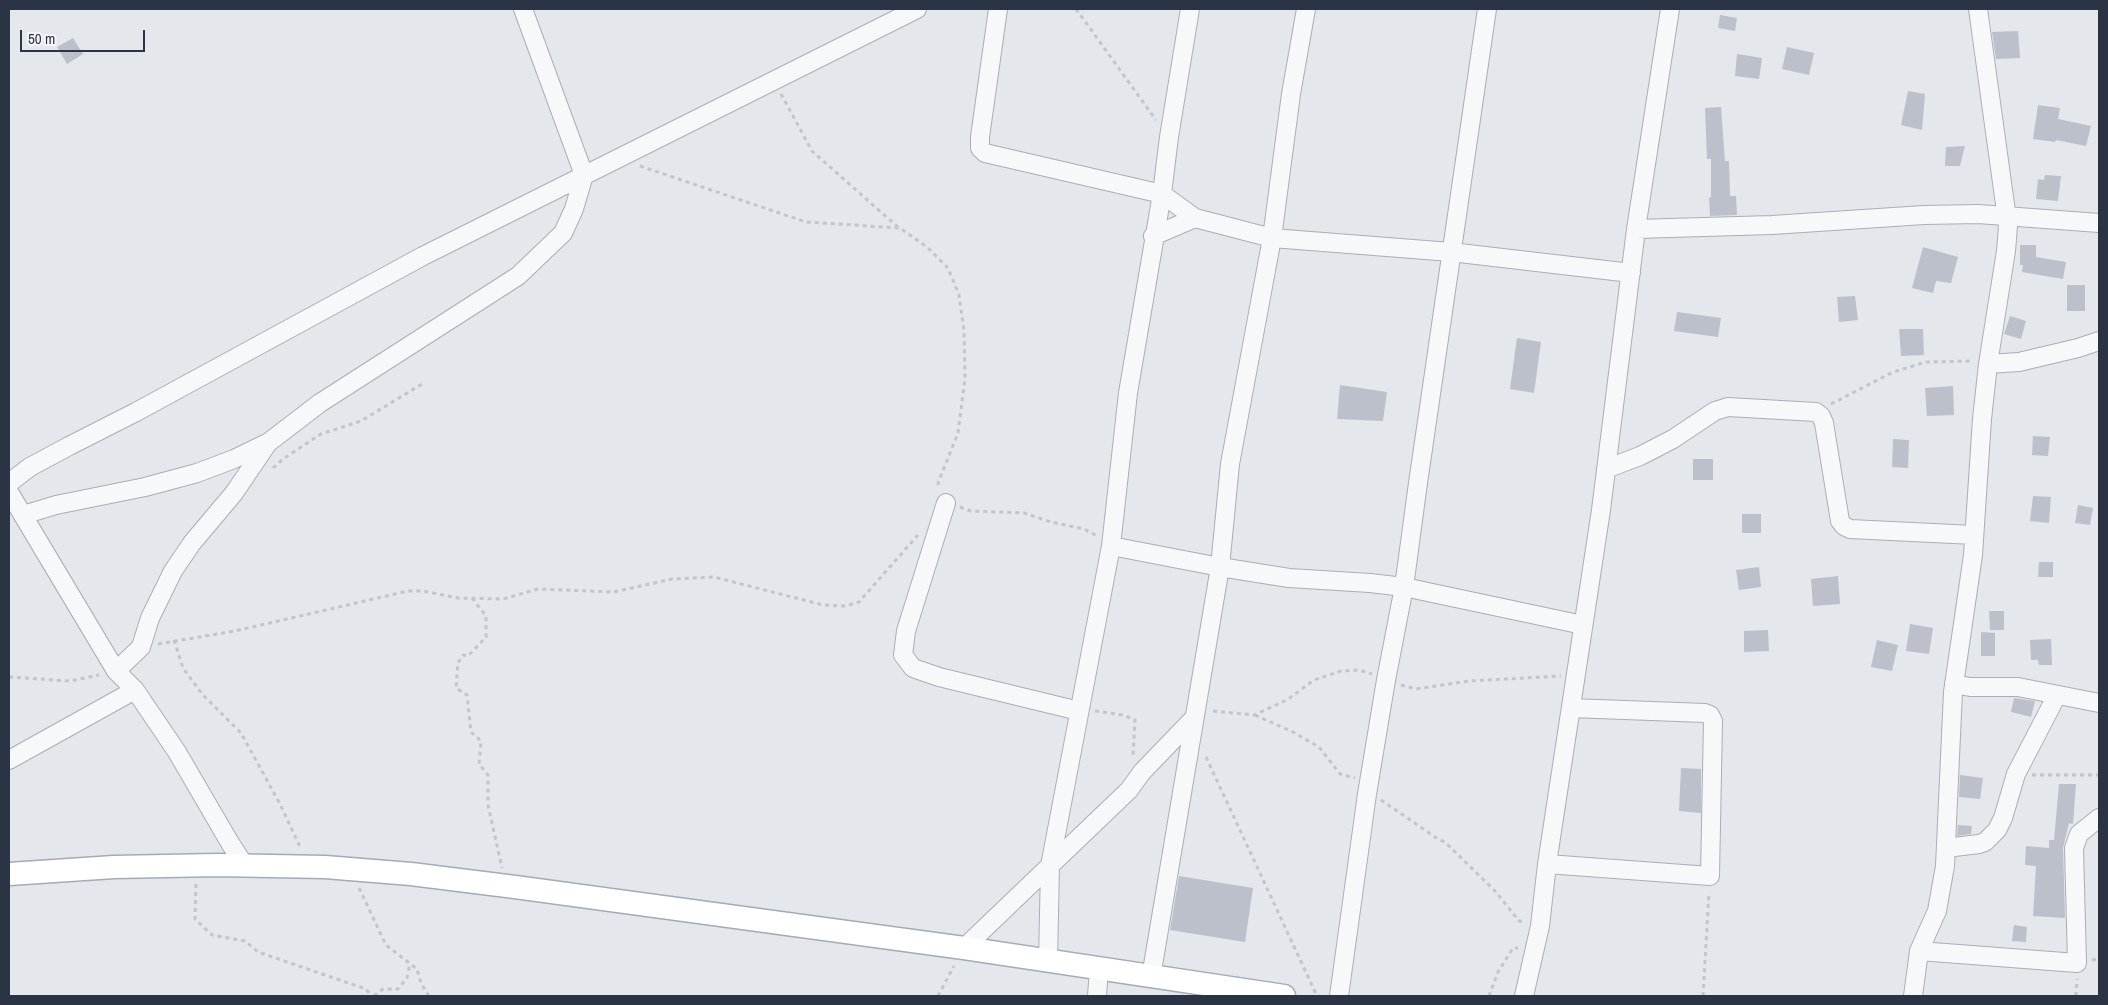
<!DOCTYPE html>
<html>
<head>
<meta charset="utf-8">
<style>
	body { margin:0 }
	#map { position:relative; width:2108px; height:1005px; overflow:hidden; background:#e4e7ec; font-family:"Archivo Narrow",sans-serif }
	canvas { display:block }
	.frame { position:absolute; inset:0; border:10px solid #2b3445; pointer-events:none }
	.scale { position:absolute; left:20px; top:30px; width:125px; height:22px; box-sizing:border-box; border:2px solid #2b3445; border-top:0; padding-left:6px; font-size:15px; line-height:18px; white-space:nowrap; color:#2b3445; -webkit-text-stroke:4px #f4f6f9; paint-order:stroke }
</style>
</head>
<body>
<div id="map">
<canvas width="2108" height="1005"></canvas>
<div class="frame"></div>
<div class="scale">50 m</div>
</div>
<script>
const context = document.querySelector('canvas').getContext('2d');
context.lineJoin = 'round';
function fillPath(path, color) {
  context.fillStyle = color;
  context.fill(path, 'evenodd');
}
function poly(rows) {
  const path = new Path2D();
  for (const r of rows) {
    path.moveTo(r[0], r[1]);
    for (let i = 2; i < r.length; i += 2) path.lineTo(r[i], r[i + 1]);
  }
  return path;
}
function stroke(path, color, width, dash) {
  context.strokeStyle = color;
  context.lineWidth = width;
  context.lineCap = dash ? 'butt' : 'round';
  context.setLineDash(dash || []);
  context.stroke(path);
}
const building = poly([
	[1720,15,1737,18,1735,31,1718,28],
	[2018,31,2020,58,1996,59,1992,32],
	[73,38,83,54,67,64,57,47],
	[1787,47,1814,53,1809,75,1782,69],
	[1737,54,1762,58,1759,79,1735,76],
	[1908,91,1925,94,1922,130,1901,125],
	[2038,105,2060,108,2058,119,2091,126,2086,146,2056,140,2055,142,2033,139],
	[1721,107,1725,161,1729,161,1730,196,1736,196,1737,215,1710,216,1709,198,1711,197,1711,159,1707,159,1705,108],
	[1965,146,1960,166,1945,166,1946,147],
	[2045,175,2061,176,2058,201,2036,199,2038,179,2044,180],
	[2020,245,2036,245,2036,257,2066,262,2063,279,2022,272,2023,265,2020,265],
	[1923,247,1958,257,1951,283,1936,281,1933,293,1912,288],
	[2067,285,2085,285,2085,311,2067,311],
	[1855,296,1858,320,1839,322,1837,297],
	[1677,312,1721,318,1718,337,1674,331],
	[2010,316,2026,321,2021,339,2004,334],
	[1899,329,1923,329,1924,355,1901,356],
	[1517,338,1541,342,1534,393,1510,389],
	[1340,385,1387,392,1383,421,1337,419],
	[1953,386,1954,415,1927,416,1925,388],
	[2033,436,2050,437,2048,456,2032,455],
	[1893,439,1909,440,1908,468,1892,467],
	[1693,459,1713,459,1713,480,1693,480],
	[2033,496,2051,497,2049,523,2030,521],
	[2078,505,2093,508,2090,525,2075,523],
	[1742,514,1761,514,1761,533,1742,533],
	[2039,562,2053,562,2053,577,2038,577],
	[1759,567,1761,587,1739,590,1736,570],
	[1838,576,1840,604,1813,606,1811,579],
	[1989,611,2004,611,2004,630,1990,630],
	[1910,624,1933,628,1929,654,1906,651],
	[1768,630,1769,651,1744,652,1744,631],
	[1981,632,1995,633,1995,656,1981,656],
	[2051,639,2052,665,2039,665,2038,660,2031,660,2030,640],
	[1877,640,1898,645,1892,671,1871,667],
	[2014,698,2035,701,2031,717,2011,712],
	[1681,768,1701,769,1701,813,1679,811],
	[1960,775,1983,778,1980,799,1959,797],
	[2059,784,2076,784,2073,824,2069,823,2063,848,2065,918,2033,916,2036,866,2025,865,2026,846,2049,848,2049,840,2054,840],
	[1958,825,1972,826,1971,834,1957,836],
	[1179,876,1253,888,1245,942,1170,930],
	[2014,925,2027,927,2026,942,2012,941]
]);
const path = poly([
	[1076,9,1156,120],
	[781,94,812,151,899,228],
	[640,166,806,222,900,228,927,247,948,268,959,295,964,331,965,378,958,433,938,483,940,487],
	[1831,404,1893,372,1926,362,1973,361],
	[273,468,283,459,321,434,361,421,422,384],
	[960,507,971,511,1024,513,1051,522,1084,529,1097,536],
	[472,598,486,616,486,637,468,656,463,655,458,663,456,688,467,695,471,732,481,741,479,764,488,775,488,805,502,868],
	[174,640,183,668,202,694,241,733,280,804,301,849],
	[158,644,235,631,408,591,423,591,458,598,503,599,538,589,614,592,672,579,714,577,823,605,845,606,859,602,918,535],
	[9,677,70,681,99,675],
	[1401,685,1416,689,1469,681,1561,676],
	[1095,711,1123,715,1135,720,1133,757],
	[1213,711,1254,715,1287,700,1314,680,1341,671,1359,670,1372,674],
	[1255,715,1293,732,1319,747,1340,774,1355,778],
	[1206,757,1317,996],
	[2032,775,2099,775],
	[1381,800,1435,837,1446,843,1496,892,1519,921,1525,922],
	[196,884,195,919,212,935,245,941,258,952,366,989,371,996],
	[359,888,386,945,417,969,421,983,429,996],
	[2092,960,2099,959],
	[374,996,383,989,398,989,407,978,410,963],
	[938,996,954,966],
	[1489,996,1498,972,1513,948,1518,948],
	[1703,996,1709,892],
	[2076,996,2077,979]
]);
const minor = poly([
	[998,9,980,137,980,148,985,153,1162,194,1195,218,1272,238,1451,252,1631,273],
	[1487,9,1418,483,1404,587,1583,625],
	[1636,229,1772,225,1924,215,1978,214,2099,223],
	[1153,236,1195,218],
	[1988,364,2019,362,2078,348,2099,341],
	[1606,469,1640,456,1673,439,1715,411,1728,407,1816,412,1821,416,1824,423,1840,521,1844,526,1850,529,1974,535],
	[9,483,30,467,69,446,136,412,423,256,917,9],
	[9,492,116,671,135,690,177,752,230,843,245,866],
	[946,503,906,631,903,655,913,668,939,677,1079,711],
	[23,515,56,505,145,487,197,473,234,459,269,442,320,403,518,276,563,233,574,209,584,175,523,9],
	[1111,546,1220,567,1289,578,1370,583,1404,587,1386,680,1367,794,1339,996],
	[116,671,141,647,150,618,173,571,192,543,234,493,268,443],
	[1954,684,1970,687,2018,687,2099,703],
	[9,760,135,690],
	[1946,848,1979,844,1985,842,1997,830,2003,818,2016,774,2057,695],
	[1547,864,1710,876,1713,721,1710,715,1705,713,1571,708],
	[964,948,1129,790,1142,772,1194,718],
	[1919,951,2077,963,2074,848,2079,834,2099,818],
	[1048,962,1050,866,1111,546,1128,393,1162,194,1169,137,1190,9],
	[1151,977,1220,567,1230,464,1272,238,1291,94,1306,9],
	[1097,996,1099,969],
	[1524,996,1540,926,1547,864,1601,510,1636,229,1670,9],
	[1913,996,1919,951,1937,911,1945,866,1953,692,1973,555,1982,419,1988,364,2006,251,2008,226,1978,9]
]);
const major = poly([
	[9,874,114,867,217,865,325,867,411,874,515,887,964,948,1284,996]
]);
fillPath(building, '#bbc0ca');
stroke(minor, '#a9aeb7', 20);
stroke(major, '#a3abb8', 25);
stroke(path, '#c2c5cb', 3, [4, 4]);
stroke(minor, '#f7f8fa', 18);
stroke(major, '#fff', 22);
</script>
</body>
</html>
